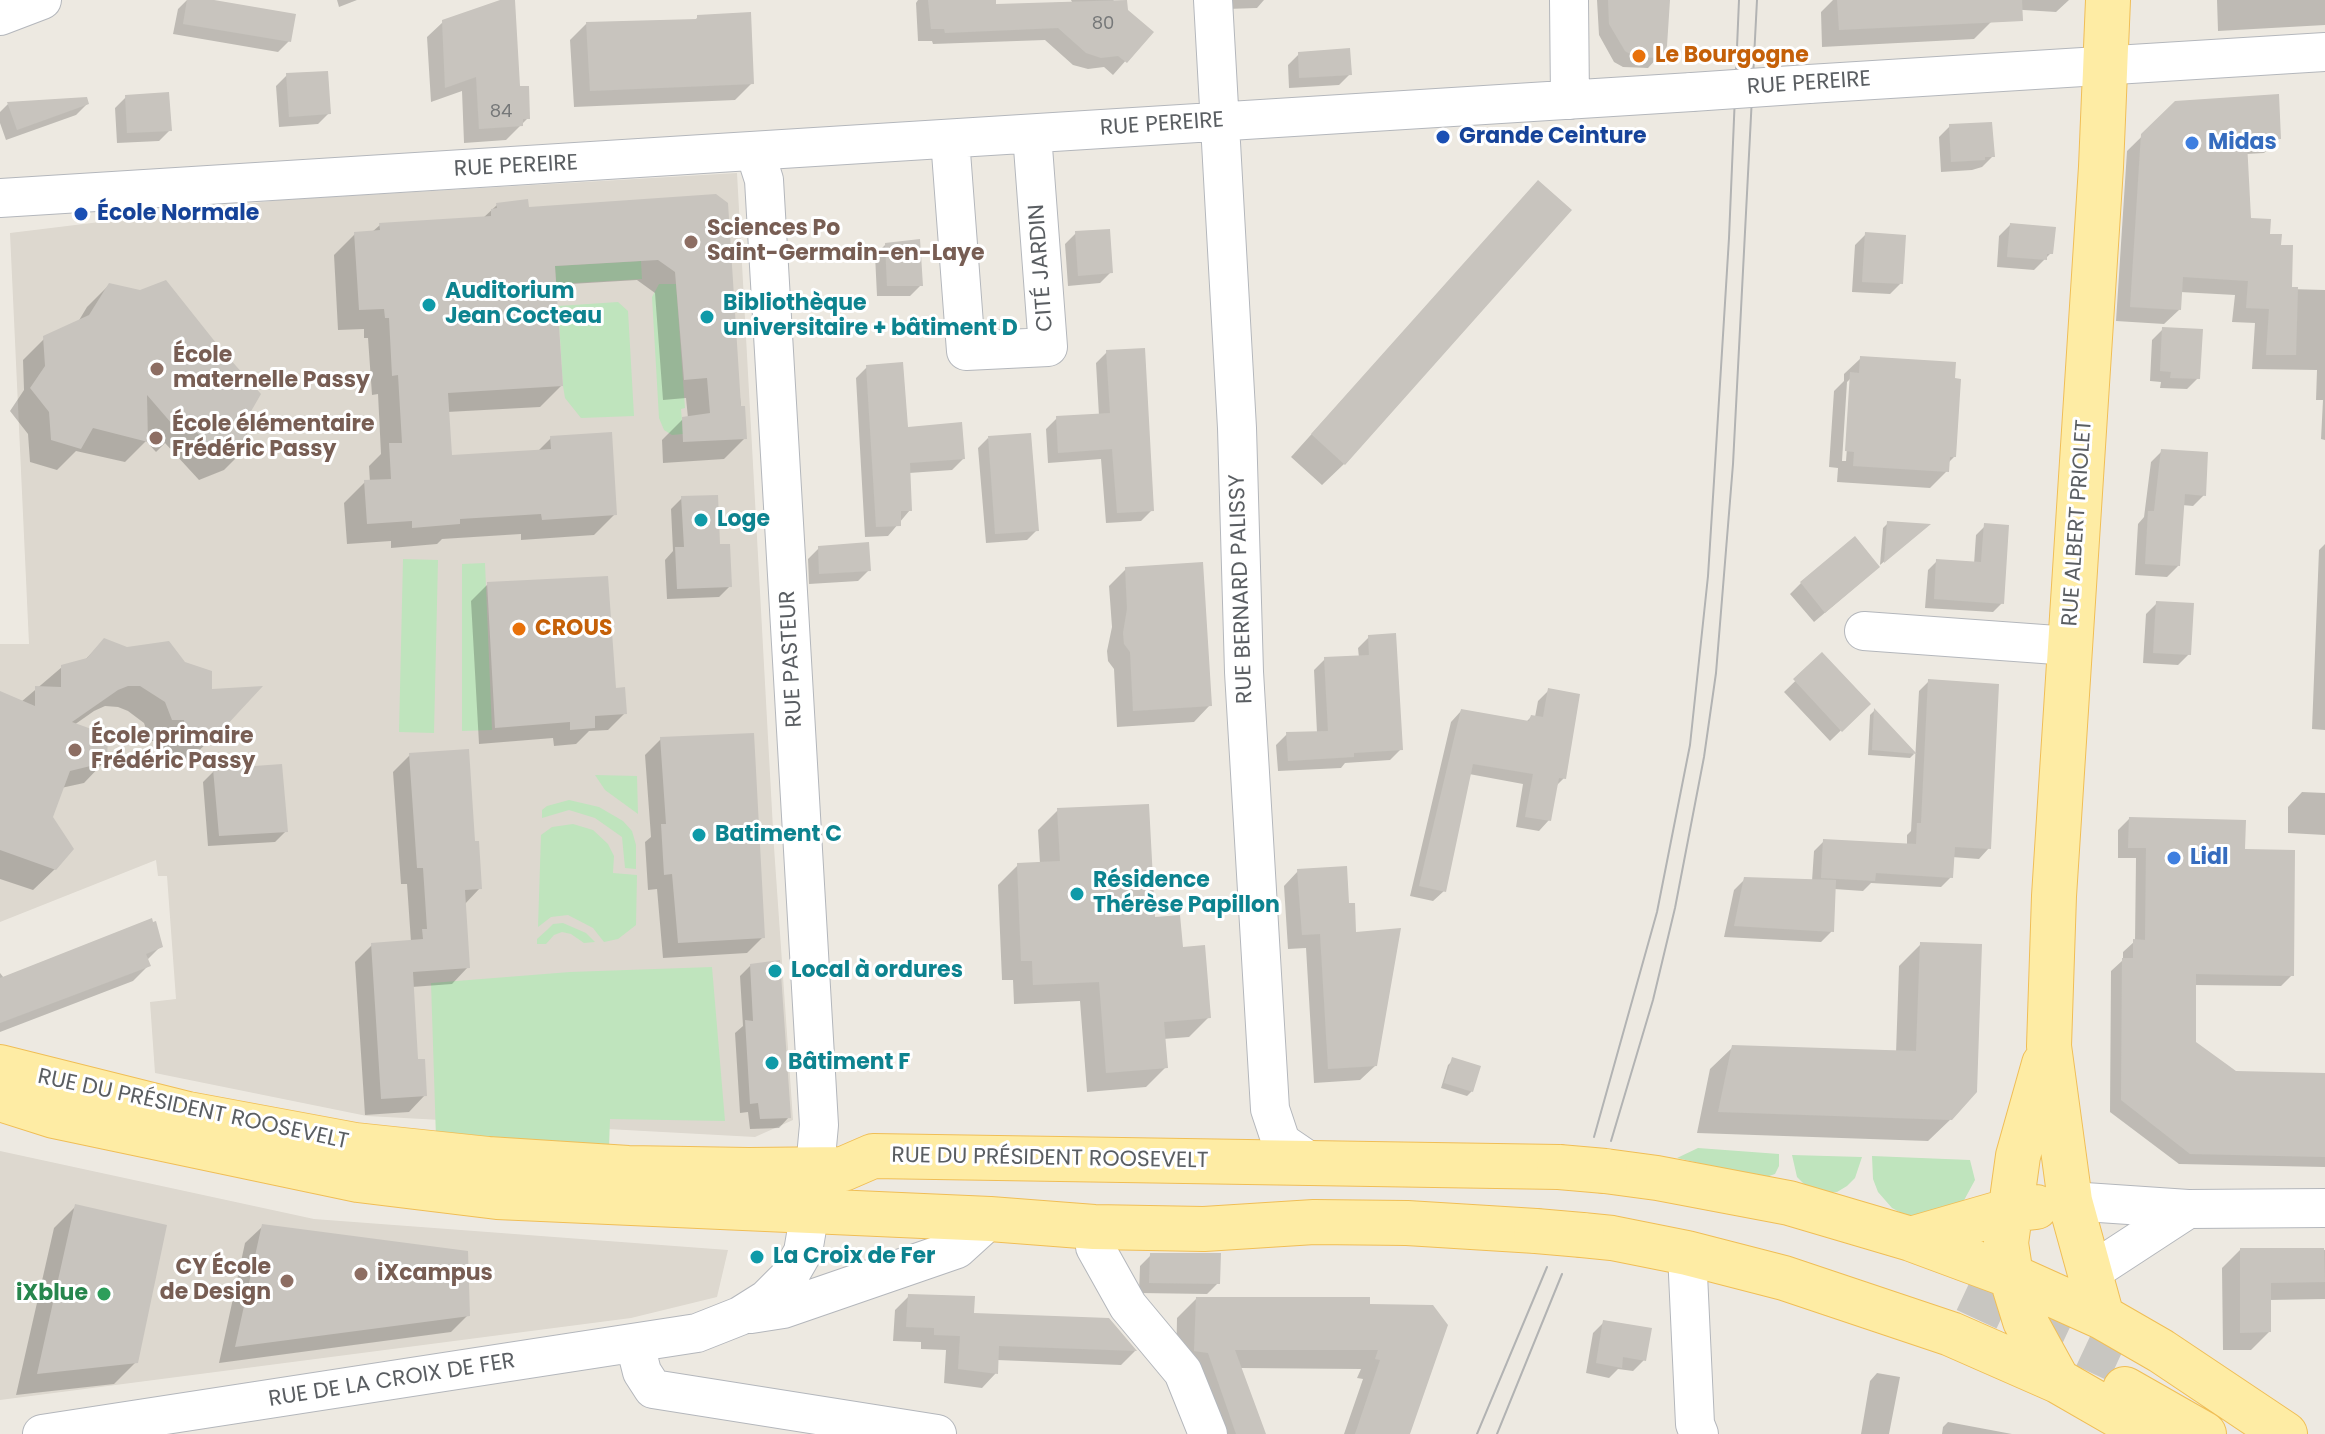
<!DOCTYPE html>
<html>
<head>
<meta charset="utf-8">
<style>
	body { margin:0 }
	canvas { display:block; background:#ede9e1 }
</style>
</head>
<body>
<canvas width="2325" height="1434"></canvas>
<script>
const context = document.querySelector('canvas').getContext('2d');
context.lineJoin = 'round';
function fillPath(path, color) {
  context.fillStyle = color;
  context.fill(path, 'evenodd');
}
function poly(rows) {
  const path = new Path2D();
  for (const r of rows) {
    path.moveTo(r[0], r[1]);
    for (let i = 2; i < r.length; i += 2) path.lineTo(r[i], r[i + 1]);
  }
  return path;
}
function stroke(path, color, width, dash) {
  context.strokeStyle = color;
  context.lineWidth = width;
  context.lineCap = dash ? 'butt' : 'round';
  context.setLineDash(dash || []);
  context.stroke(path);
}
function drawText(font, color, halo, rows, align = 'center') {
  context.font = font + ' Poppins,sans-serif';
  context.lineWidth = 6;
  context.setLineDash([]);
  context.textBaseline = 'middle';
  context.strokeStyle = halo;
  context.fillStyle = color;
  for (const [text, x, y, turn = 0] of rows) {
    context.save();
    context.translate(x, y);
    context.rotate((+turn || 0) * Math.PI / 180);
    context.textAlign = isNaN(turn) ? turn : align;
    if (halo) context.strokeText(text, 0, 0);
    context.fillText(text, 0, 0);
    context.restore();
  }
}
const education = poly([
	[737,173,774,847,793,1120,755,1137,367,1116,155,1073,150,1002,176,999,167,876,158,876,156,860,0,922,0,644,29,644,10,233,279,200],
	[0,1151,314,1219,728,1250,717,1297,631,1318,0,1400]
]);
const green = poly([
	[641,261,642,279,556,284,555,266],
	[659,284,676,284,685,408,681,409,683,434,672,435,664,430,659,418,652,297],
	[618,302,628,311,634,416,581,418,565,398,563,386,558,306],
	[403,559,438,560,434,733,399,732],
	[485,563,492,730,462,731,462,564],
	[595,775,637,776,638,814,605,790],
	[569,800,599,807,623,821,632,831,636,845,636,869,625,868,622,837,595,818,569,810,542,818,542,810,547,806],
	[573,824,593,830,608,844,614,856,613,873,637,875,636,925,618,939,604,942,593,928,568,915,551,917,538,927,541,835,552,827],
	[563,923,586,933,595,942,584,943,571,934,562,932,554,935,546,944,537,944,537,939,547,930,553,924],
	[712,967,725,1121,610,1119,609,1148,436,1138,431,983,570,972],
	[1698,1148,1779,1154,1779,1166,1775,1174,1763,1178,1677,1158],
	[1792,1155,1862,1157,1855,1178,1847,1186,1837,1192,1826,1193,1805,1185,1797,1177],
	[1872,1156,1970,1160,1975,1180,1962,1204,1946,1215,1907,1216,1892,1208,1878,1192,1873,1179]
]);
const shadow = poly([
	[187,0,202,0,289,41,278,52,173,34,178,9],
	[337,0,357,0,339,7],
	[506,0,513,0,518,88,528,118,506,140,464,143,462,91,431,102,427,37,443,22],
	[918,0,994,0,994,6,1072,2,1071,0,1113,0,1151,32,1113,75,1104,67,1088,69,1073,65,1045,40,933,44,932,41,918,41,916,3],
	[1227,0,1264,0,1257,8,1227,9],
	[1597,0,1668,0,1659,56,1648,68,1623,67,1614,62,1599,35],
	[1833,0,2069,0,2056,12,1991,8,1991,22,1974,39,1822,47,1821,12],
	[2217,0,2325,0,2325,25,2218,31],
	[698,17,752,83,735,100,574,107,570,40,586,24,694,21],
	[1299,54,1350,74,1339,85,1289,88,1288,65],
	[287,75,329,113,318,124,279,127,276,86],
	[126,97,170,130,159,141,117,143,115,108],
	[86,99,87,104,76,115,6,140,0,123,0,112,8,104],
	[2176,103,2279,139,2264,153,2246,154,2249,220,2279,247,2290,289,2325,290,2325,440,2321,439,2323,400,2316,400,2317,370,2252,369,2255,323,2232,322,2235,295,2180,292,2179,310,2164,324,2116,321,2127,151],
	[1950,126,1993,156,1982,167,1972,170,1941,172,1939,137],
	[1538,182,1344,464,1322,485,1291,457],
	[715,196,745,438,724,459,663,463,662,440,683,419,688,418,686,398,663,400,655,293,637,280,554,285,561,386,540,407,447,412,450,457,537,452,551,438,615,514,594,535,521,540,521,534,442,539,437,544,391,548,391,541,347,544,344,503,365,482,370,482,369,466,381,454,378,394,372,395,368,338,364,338,364,329,338,330,334,255,355,234,372,232,380,225,482,219,497,205,528,209],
	[2010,225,2051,253,2034,270,1997,267,1999,236],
	[1076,233,1111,272,1100,283,1068,286,1065,244],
	[1866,234,1901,283,1890,294,1852,292,1855,245],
	[886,244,921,285,910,296,877,296,875,255],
	[109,285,244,419,246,448,224,470,199,480,165,443,156,452,146,441,125,462,76,451,57,470,30,462,28,434,10,411,24,390,23,360,45,338,78,322,87,307],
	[2163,329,2198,378,2187,389,2160,388,2161,382,2150,381,2152,340],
	[1107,352,1152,510,1141,521,1106,523,1101,459,1048,463,1046,429,1057,418,1099,416,1096,363],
	[1861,358,1953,380,1954,457,1948,463,1947,471,1930,488,1837,482,1838,468,1829,467,1834,391,1844,381,1844,374],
	[1852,377,1846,461,1842,461,1847,382],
	[867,367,906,429,963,459,952,470,909,473,910,510,888,536,865,537,856,378],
	[988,438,1037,530,1027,540,986,543,978,448],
	[2162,451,2204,495,2193,506,2182,505,2178,566,2167,577,2135,575,2138,524,2144,517,2151,462],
	[682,498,730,586,719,597,667,599,665,560,673,551,671,509],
	[1888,523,1927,526,1880,565,1883,528],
	[1985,526,2002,603,1993,612,1925,608,1928,570,1937,561,1974,564,1976,535],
	[2325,544,2325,730,2312,729,2319,550],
	[819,548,869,570,858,581,809,584,808,559],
	[1126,569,1210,705,1194,722,1117,727,1114,669,1108,661,1107,651,1112,627,1109,586],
	[1867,577,1814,622,1790,594,1801,583],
	[488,584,614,690,625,713,608,730,589,731,576,744,554,746,553,738,479,744,471,601],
	[2157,603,2189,654,2178,665,2143,663,2146,614],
	[1369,637,1401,749,1390,760,1345,763,1341,768,1278,771,1276,745,1287,734,1317,733,1314,670,1325,659,1359,658,1358,648],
	[104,640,210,740,188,761,163,752,164,741,150,741,144,723,128,711,118,707,105,706,94,711,74,725,105,761,84,783,61,788,51,817,55,869,33,890,0,879,0,701,21,702,62,667,84,661],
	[1822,655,1868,704,1830,741,1784,692],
	[1929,681,1989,848,1979,859,1952,857,1951,877,1941,887,1871,883,1863,891,1834,889,1832,931,1821,942,1724,937,1734,890,1745,879,1812,881,1814,851,1824,841,1907,846,1907,835,1911,831,1919,691],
	[1548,691,1564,778,1555,787,1549,820,1539,831,1516,827,1523,784,1469,774,1444,891,1433,901,1410,896,1451,722,1461,711,1526,722,1531,717,1535,717,1538,701],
	[1874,711,1914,754,1910,758,1868,755,1870,715],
	[661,739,763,937,747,953,663,958,657,889,648,890,645,842,651,837,645,755],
	[410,755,480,888,464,905,468,967,452,984,412,987,416,1061,425,1095,409,1112,365,1115,355,962,372,945,411,942,407,884,401,884,393,772],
	[214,771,286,831,275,842,208,846,203,782],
	[2302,792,2325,793,2325,835,2288,833,2288,807],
	[1058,810,1181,949,1209,1017,1189,1037,1163,1039,1166,1067,1146,1087,1087,1092,1080,1001,1014,1004,1013,980,1002,980,998,885,1018,865,1040,864,1038,830],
	[2129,819,2243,851,2292,975,2281,986,2194,985,2194,1043,2235,1073,2325,1075,2325,1167,2179,1164,2110,1112,2111,971,2123,960,2123,952,2135,941,2136,858,2118,858,2118,830],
	[1298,871,1347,905,1355,934,1375,1066,1360,1080,1314,1083,1306,948,1288,949,1284,886],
	[1921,944,1951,1119,1928,1141,1697,1133,1710,1069,1733,1047,1896,1053,1899,966],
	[160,947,147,960,149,965,133,981,0,1032,0,973,4,978],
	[751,965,789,1117,779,1128,750,1129,748,1112,740,1113,735,1033,743,1026,740,976],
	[1453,1060,1472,1091,1467,1096,1441,1088,1448,1065],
	[76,1206,136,1362,114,1384,16,1395,54,1228],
	[262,1227,468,1315,451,1332,219,1363,245,1243],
	[2240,1250,2325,1250,2325,1299,2269,1300,2269,1332,2251,1350,2223,1350,2222,1268],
	[1151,1255,1218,1283,1207,1294,1139,1293,1140,1266],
	[909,1296,972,1315,1108,1320,1135,1351,1121,1365,997,1360,996,1373,982,1388,944,1383,946,1350,921,1349,921,1342,893,1341,895,1310],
	[1196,1299,1368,1299,1407,1434,1344,1434,1363,1379,1357,1378,1361,1369,1240,1368,1264,1434,1211,1434,1176,1370,1177,1318],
	[1604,1322,1644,1360,1633,1371,1618,1369,1609,1378,1586,1373,1593,1333],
	[1877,1373,1900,1377,1889,1434,1861,1434,1870,1381],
	[1948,1422,2012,1434,1942,1434,1943,1427]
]);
const building = poly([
	[187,0,214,0,296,14,291,42,183,24],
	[500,0,515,0,520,86,529,86,530,119,523,119,523,126,479,129,476,77,445,88,442,20],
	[928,0,996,0,996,4,1127,0,1128,10,1154,32,1127,63,1118,56,1101,58,1086,53,1058,28,945,33,944,29,931,29],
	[1608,0,1670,0,1667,46,1661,58,1635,57,1625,51,1609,24],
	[1837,0,2022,0,2023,21,1839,30],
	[751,12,754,84,590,91,586,22,697,19,697,15],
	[1350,48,1352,75,1299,78,1298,52],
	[328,71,331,114,289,117,286,73],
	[169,92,172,131,127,133,125,95],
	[2279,94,2281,139,2247,142,2251,218,2271,219,2270,234,2282,234,2281,245,2293,245,2292,287,2298,287,2296,355,2266,355,2269,309,2246,308,2248,281,2183,277,2181,310,2130,307,2141,134,2175,101],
	[87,97,89,104,17,130,7,102],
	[1992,122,1995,157,1985,157,1985,160,1951,162,1949,124],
	[1538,180,1572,210,1345,465,1311,434],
	[716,194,728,203,741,406,745,406,747,439,683,442,682,417,710,413,707,378,684,380,675,272,658,260,555,266,563,386,448,393,452,455,551,449,550,436,612,432,617,515,542,520,541,514,460,519,460,524,412,528,412,521,367,524,364,480,391,479,389,443,402,443,398,375,392,376,389,318,385,318,384,309,359,310,354,232,380,230,379,223,491,216,491,209,497,208,496,203,528,199,529,207],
	[2010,223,2056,227,2053,254,2047,254,2047,260,2007,257],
	[1110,229,1113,273,1078,276,1075,231],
	[1865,232,1906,235,1903,284,1862,282],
	[920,239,923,286,887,286,885,243],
	[166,280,220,348,261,394,246,420,248,449,222,459,186,421,179,432,147,395,148,442,93,428,81,449,51,440,49,412,30,388,45,366,43,336,89,315,109,283,140,290],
	[2162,327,2203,329,2200,379,2170,378,2171,372,2160,371],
	[1145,348,1154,511,1117,513,1112,449,1058,453,1056,416,1110,413,1106,350],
	[1860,356,1956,362,1955,378,1961,379,1956,457,1950,457,1949,472,1853,466,1854,452,1845,451,1850,372,1859,373],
	[903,362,908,427,962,422,965,459,910,463,912,511,901,511,901,526,876,527,866,365],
	[1031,433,1039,531,995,534,988,436],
	[2161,449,2208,452,2206,496,2185,494,2180,566,2145,564,2148,511,2154,511],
	[718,495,720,544,730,544,732,587,677,589,675,547,684,547,681,496],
	[1887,521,1931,524,1884,563],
	[1984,523,2009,525,2004,604,1934,599,1936,559,1981,562],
	[1855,536,1880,567,1825,613,1800,582],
	[869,542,871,571,819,574,818,546],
	[1203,562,1212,706,1133,711,1130,652,1124,644,1123,633,1127,609,1125,567],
	[608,576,616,688,625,687,627,714,595,716,595,728,570,730,570,722,495,728,487,582],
	[2156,601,2194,603,2191,655,2153,653],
	[1396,633,1403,750,1354,753,1354,757,1288,761,1286,732,1328,731,1324,657,1369,655,1368,635],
	[104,638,127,647,169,641,185,662,212,671,212,689,263,686,212,741,184,731,184,720,172,720,165,702,140,686,128,686,118,690,72,722,108,735,107,762,70,771,53,817,74,849,56,870,0,850,0,691,35,706,35,686,61,687,61,665,87,658],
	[1822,652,1871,704,1842,732,1793,679],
	[1928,679,1999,684,1991,849,1955,847,1953,878,1876,873,1875,881,1821,878,1823,839,1916,844,1917,823,1921,823],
	[1548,688,1580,694,1566,779,1559,778,1551,821,1525,817,1533,774,1473,764,1446,892,1419,886,1461,709,1529,721,1531,715,1543,717],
	[1874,708,1917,754,1872,750],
	[754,733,765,938,678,943,672,874,664,875,661,824,666,824,660,737],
	[469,749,475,841,479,841,482,889,465,890,470,968,413,972,418,1059,425,1059,427,1096,381,1099,371,943,423,939,422,929,427,929,423,868,417,868,409,753],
	[282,764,288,832,219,836,213,769],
	[1149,804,1155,917,1180,915,1183,947,1205,945,1211,1018,1164,1022,1168,1068,1106,1073,1099,982,1033,985,1032,961,1021,961,1017,863,1060,861,1057,808],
	[2129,817,2246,820,2245,849,2295,850,2294,976,2196,974,2196,1042,2236,1071,2325,1073,2325,1157,2190,1154,2121,1100,2122,958,2133,958,2133,939,2145,940,2146,848,2128,848],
	[1347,866,1349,903,1355,903,1356,932,1401,928,1377,1066,1328,1069,1320,934,1302,935,1297,869],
	[1744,877,1836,880,1834,932,1734,926],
	[152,918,153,922,156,921,163,947,146,954,151,966,0,1023,0,978],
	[1920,942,1982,944,1977,1092,1952,1120,1718,1112,1732,1045,1916,1051],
	[780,960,791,1118,760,1119,758,1103,750,1104,745,1020,753,1021,750,964],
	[1452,1057,1481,1066,1473,1092,1444,1083],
	[75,1204,167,1225,138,1363,37,1374],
	[262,1224,468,1251,470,1316,235,1347],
	[2240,1248,2324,1248,2325,1282,2271,1283,2271,1332,2240,1333],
	[1150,1253,1221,1253,1220,1284,1149,1283],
	[908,1294,975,1296,974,1313,1109,1318,1137,1351,999,1346,998,1374,958,1369,960,1336,934,1335,934,1328,906,1327],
	[1196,1297,1370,1297,1370,1304,1433,1305,1448,1325,1410,1434,1355,1434,1380,1360,1375,1359,1378,1350,1235,1350,1266,1434,1236,1434,1208,1353,1194,1351],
	[1603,1320,1652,1328,1646,1361,1623,1357,1622,1368,1596,1363]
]);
const majorTunnel = poly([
	[1966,1290,2118,1361]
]);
const minor = poly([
	[1213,0,1237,428,1244,672,1270,1109,1281,1142,1309,1161],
	[1569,0,1570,100],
	[0,16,42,0],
	[1809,84,2325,52],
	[950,139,966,351,1048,347,1032,134],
	[755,152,764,180,782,489,819,1125,815,1168],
	[0,198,1692,92],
	[1864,631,2070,646],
	[2070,1201,2188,1209,2325,1208],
	[1094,1227,1095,1247,1128,1306,1183,1372,1208,1434],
	[1687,1253,1695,1424,1699,1434],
	[2090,1273,2188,1209],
	[751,1314,783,1309,957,1249,990,1219],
	[635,1344,642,1372,653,1389,937,1434],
	[42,1434,697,1333,740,1316,767,1299,788,1278,803,1252,810,1211]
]);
const major = poly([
	[2044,1064,2018,1156,2006,1243,2011,1276,2025,1321,2058,1381],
	[0,1067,188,1114,355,1145,488,1159,628,1168,749,1170,843,1169,873,1156,1559,1167],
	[0,1099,54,1116,358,1180,497,1197,990,1219,1094,1227,1204,1229,1314,1222,1407,1223,1536,1231],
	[1605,1171,1657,1178,1789,1203,1911,1239,2011,1276,2102,1317,2161,1351,2285,1434],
	[1582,1235,1612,1238,1687,1253,1784,1278,1951,1334,2058,1381,2150,1434],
	[1911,1239,2011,1210,2036,1207],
	[2102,1317,2070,1201,2049,1046,2054,896,2101,167,2108,0],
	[2125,1389,2204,1434]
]);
const tram = poly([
	[1594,1137,1657,912,1690,745,1708,576,1714,481,1729,238,1739,0],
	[1611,1141,1653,1000,1675,908,1704,757,1716,673,1733,464,1757,0],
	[1477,1434,1547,1267],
	[1497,1434,1562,1274]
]);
const minorBridge = poly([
	[1692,92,1809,84]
]);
const majorBridge = poly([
	[1559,1167,1605,1171],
	[1536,1231,1582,1235]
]);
const markers = [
	[1639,56,8,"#e8710a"],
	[1443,137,8,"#1a4fb4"],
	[2192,143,8,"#3f7fe0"],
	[81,214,8,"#1a4fb4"],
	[691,242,8,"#8d6e63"],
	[429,305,8,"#0f9aa8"],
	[707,317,8,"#0f9aa8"],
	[157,369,8,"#8d6e63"],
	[156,438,8,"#8d6e63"],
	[701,520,8,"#0f9aa8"],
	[519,629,8,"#e8710a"],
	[75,750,8,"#8d6e63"],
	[699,835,8,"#0f9aa8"],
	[2174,858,8,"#3f7fe0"],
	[1077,894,8,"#0f9aa8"],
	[775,971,8,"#0f9aa8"],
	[772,1063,8,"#0f9aa8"],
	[757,1257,8,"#0f9aa8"],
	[361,1274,8,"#8d6e63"],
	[287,1281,8,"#8d6e63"],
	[104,1294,8,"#2e9e5b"]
];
const numberNames = [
	["80",1103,24],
	["84",501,112]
];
const foodNames = [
	["Le Bourgogne",1655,56],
	["CROUS",535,629]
];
const streetNames = [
	["RUE PEREIRE",1809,84,-4],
	["RUE PEREIRE",1162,125,-4],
	["RUE PEREIRE",516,167,-3],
	["CITÉ JARDIN",1042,268,-94],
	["RUE ALBERT PRIOLET",2078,523,-86],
	["RUE BERNARD PALISSY",1242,589,-92],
	["RUE PASTEUR",792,659,-93],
	["RUE DU PRÉSIDENT ROOSEVELT",193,1110,12],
	["RUE DU PRÉSIDENT ROOSEVELT",1050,1159,1],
	["RUE DE LA CROIX DE FER",392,1381,-9]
];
const transitNames = [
	["Grande Ceinture",1459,137],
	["École Normale",97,214]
];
const shopNames = [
	["Midas",2208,143],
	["Lidl",2190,858]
];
const educationNames = [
	["Sciences Po",707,229],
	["Saint-Germain-en-Laye",707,254],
	["École",173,356],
	["maternelle Passy",173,381],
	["École élémentaire",172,425],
	["Frédéric Passy",172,450],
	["École primaire",91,737],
	["Frédéric Passy",91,762],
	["CY École",271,1268,"right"],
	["de Design",271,1293,"right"],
	["iXcampus",377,1274]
];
const cultureNames = [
	["Auditorium",445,292],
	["Jean Cocteau",445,317],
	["Bibliothèque",723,304],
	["universitaire + bâtiment D",723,329],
	["Loge",717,520],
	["Batiment C",715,835],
	["Résidence",1093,881],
	["Thérèse Papillon",1093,906],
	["Local à ordures",791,971],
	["Bâtiment F",788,1063],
	["La Croix de Fer",773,1257]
];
const leisureNames = [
	["iXblue",88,1294]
];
fillPath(education, '#ddd8cf');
fillPath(green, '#bfe4bd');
fillPath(shadow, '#0003');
fillPath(building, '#c8c4be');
stroke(majorTunnel, '#c8c6c1', 44, [44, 22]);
stroke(minor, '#b4b7bc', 40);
stroke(major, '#f0be56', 46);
stroke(minor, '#fff', 38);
stroke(major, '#feeca4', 44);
stroke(tram, '#b2b3b3', 2);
stroke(minorBridge, '#b4b7bc', 40, []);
stroke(majorBridge, '#f0be56', 46, []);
stroke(minorBridge, '#fff', 38);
stroke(majorBridge, '#feeca4', 44);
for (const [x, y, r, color] of markers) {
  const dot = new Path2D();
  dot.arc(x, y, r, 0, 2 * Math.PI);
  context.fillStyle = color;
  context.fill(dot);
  stroke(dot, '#fff', 3);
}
drawText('18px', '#767879', null, numberNames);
drawText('bold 22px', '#c56008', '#fff', foodNames, 'left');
drawText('22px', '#5a5e62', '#fff', streetNames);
drawText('bold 22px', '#164399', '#fff', transitNames, 'left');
drawText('bold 22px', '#366cbe', '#fff', shopNames, 'left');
drawText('bold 22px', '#785e54', '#fff', educationNames, 'left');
drawText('bold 22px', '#0d838f', '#fff', cultureNames, 'left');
drawText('bold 22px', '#27864d', '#fff', leisureNames, 'right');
</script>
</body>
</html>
